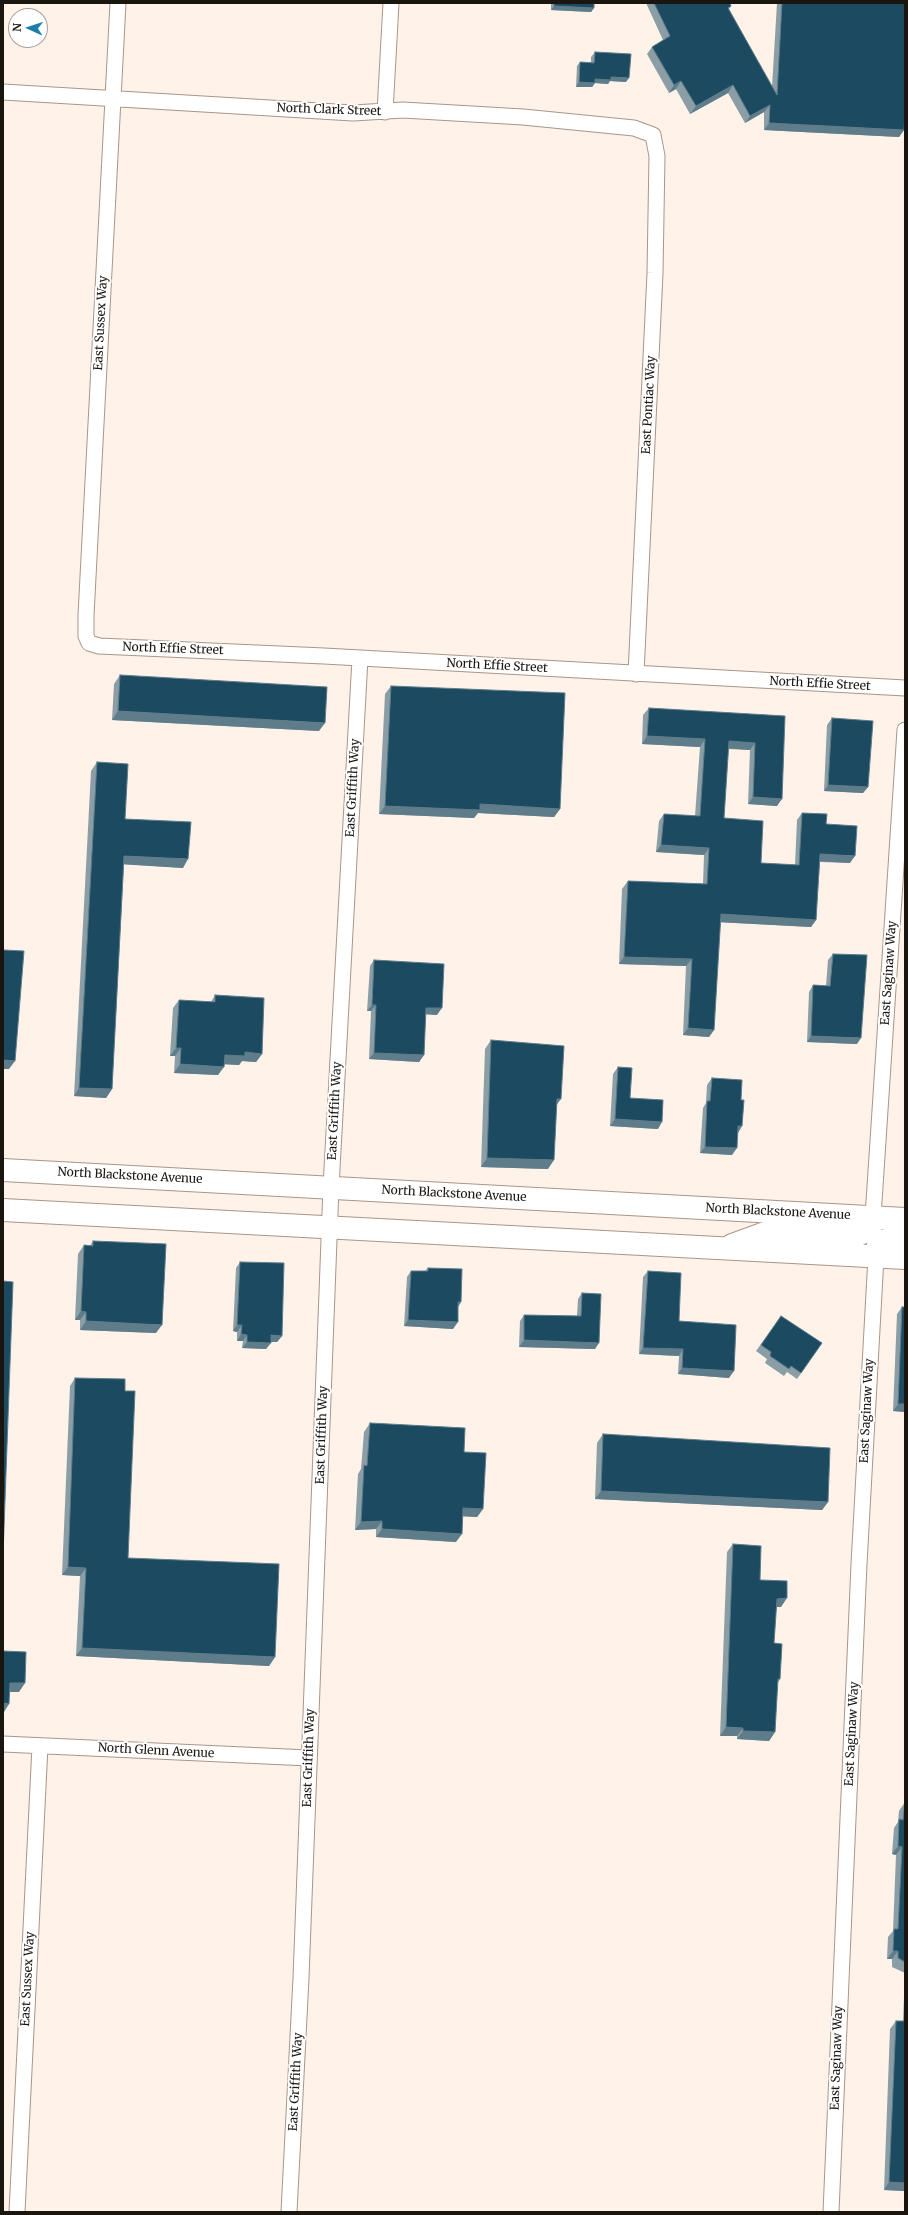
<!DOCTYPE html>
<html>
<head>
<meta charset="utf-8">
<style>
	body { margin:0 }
	#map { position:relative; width:908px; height:2215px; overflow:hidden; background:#fef2e9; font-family:Merriweather,serif }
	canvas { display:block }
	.frame { position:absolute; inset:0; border:4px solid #1b1510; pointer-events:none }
	.north { position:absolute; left:8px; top:8px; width:40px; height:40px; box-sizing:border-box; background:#fff; border:1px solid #a4a19f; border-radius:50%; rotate:273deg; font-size:11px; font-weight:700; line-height:16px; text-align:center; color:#1b1510 }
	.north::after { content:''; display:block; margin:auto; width:14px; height:18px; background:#1c7faa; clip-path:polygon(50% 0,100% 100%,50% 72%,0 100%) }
</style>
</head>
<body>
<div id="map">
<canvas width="908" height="2215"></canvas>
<div class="frame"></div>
<div class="north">N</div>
</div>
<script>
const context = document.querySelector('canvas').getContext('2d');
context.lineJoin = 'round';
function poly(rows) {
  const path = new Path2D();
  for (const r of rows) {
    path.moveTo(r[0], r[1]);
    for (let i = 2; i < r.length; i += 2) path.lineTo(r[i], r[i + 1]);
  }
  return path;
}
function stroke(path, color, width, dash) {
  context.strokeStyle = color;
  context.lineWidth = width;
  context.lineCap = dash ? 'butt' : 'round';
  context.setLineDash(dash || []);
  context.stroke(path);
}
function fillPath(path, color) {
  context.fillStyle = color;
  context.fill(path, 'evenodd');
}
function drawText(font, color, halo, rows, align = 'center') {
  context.font = font + ' Merriweather,serif';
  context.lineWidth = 4;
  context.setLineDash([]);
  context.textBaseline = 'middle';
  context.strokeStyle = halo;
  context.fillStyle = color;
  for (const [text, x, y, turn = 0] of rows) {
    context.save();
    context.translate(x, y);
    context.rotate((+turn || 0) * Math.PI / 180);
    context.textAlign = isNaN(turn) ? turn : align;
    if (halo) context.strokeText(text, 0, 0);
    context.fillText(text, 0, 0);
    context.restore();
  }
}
const street = poly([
	[118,3,86,615,86,636,89,643,99,646,324,656,905,688],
	[3,92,353,113,403,110,523,117,634,128,653,135,657,156,655,273,636,674],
	[385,112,391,3],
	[873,1217,905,730],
	[3,1744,309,1758],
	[17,2212,40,1746],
	[289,2212,301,1978,331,1187,360,658],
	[831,2212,859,1564,876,1257]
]);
const primary = poly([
	[3,1170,905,1219],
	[3,1210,905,1258],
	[732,1245,765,1233,858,1235,870,1229,873,1217],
	[876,1257,878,1245,881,1241,905,1236]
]);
const wall = poly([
	[551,3,594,3,594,8,591,12,551,10],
	[646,3,730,3,731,6,729,9,772,87,777,3,905,3,904,130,899,137,764,130,764,112,745,123,728,93,690,114,676,89,669,93,647,54,652,47,663,40],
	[595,52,626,82,610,81,608,84,595,83,592,87,576,87,577,66,580,62,591,62,591,57],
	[120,675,319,731,112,720,114,684],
	[391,686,560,809,554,817,478,813,474,818,379,814,385,694],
	[649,708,785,716,777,806,748,804,750,750,728,749,724,818,761,863,795,865,797,820,802,813,826,824,850,863,820,862,816,920,811,927,720,922,714,1030,709,1037,683,1035,686,966,619,964,622,889,628,881,703,884,704,855,656,852,659,821,664,814,695,816,700,747,642,744,643,715],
	[832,718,868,787,863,793,824,791,827,725],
	[97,762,125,819,183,868,124,864,112,1089,106,1098,74,1096,91,771],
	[833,954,857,1044,807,1042,809,992,813,985,826,986,828,960],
	[374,960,437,1015,425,1014,424,1055,419,1062,369,1059,371,1011,367,1011,370,966],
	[215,995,262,1054,256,1062,242,1061,239,1065,224,1064,218,1075,174,1073,175,1056,170,1056,173,1008,179,1000,211,1002],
	[491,1040,548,1169,481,1167,485,1049],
	[618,1067,630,1098,658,1129,610,1126,613,1074],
	[712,1078,741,1100,742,1126,738,1132,732,1155,700,1153,703,1108,706,1103,707,1085],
	[93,1241,156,1333,80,1330,80,1320,75,1320,78,1254,84,1245,90,1246],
	[240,1262,282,1336,277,1342,271,1342,266,1349,242,1348,243,1341,237,1341,237,1332,233,1331,236,1268],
	[428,1268,458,1308,453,1329,404,1326,407,1277,411,1271,425,1271],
	[648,1271,679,1321,729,1378,678,1374,679,1356,639,1354,643,1277],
	[582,1293,595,1349,519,1347,520,1321,524,1315,577,1316,578,1299],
	[902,1307,905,1307,905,1412,893,1411,897,1314],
	[781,1316,822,1343,797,1379,787,1372,784,1376,765,1363,767,1359,756,1351],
	[75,1378,125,1391,128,1558,275,1657,269,1666,76,1656,80,1576,62,1575,70,1386],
	[370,1423,464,1452,483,1509,477,1517,462,1516,456,1542,376,1537,376,1529,355,1530,358,1474,361,1469,364,1432],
	[603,1434,828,1502,822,1510,595,1499,597,1443],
	[733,1544,781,1607,776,1607,774,1643,777,1684,775,1732,769,1741,737,1739,737,1736,720,1736,727,1552],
	[905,1802,905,2191,884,2190,890,2029,896,2021,903,2021,905,1973,892,1967,892,1959,887,1959,888,1937,893,1931,896,1855,892,1854,894,1828,898,1822,899,1811]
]);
const shadedWall = poly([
	[554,6,594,8,591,12,551,10],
	[611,77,629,78,626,82,610,81,608,84,595,83,592,87,576,87,579,82,595,79],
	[681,81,676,89,669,93,674,85],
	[733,85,728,93,690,114,696,106],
	[770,105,764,112,745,123,750,116],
	[769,123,904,130,899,137,764,130],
	[118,711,325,723,319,731,112,720],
	[647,736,705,739,700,747,642,744],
	[729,741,755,743,750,750,723,748],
	[828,785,868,787,863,793,824,791],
	[753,797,782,799,777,806,748,804],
	[480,804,560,809,554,817,478,813,474,818,379,814,385,806],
	[661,845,709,848,704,855,656,852],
	[820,854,855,856,850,863,815,861],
	[124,856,188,859,183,868,118,864],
	[721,914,816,920,811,927,715,922],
	[624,957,692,959,686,966,619,964],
	[372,1005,376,1005,371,1011,367,1011],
	[426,1008,442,1008,437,1015,421,1014],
	[688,1028,714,1030,709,1037,683,1035],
	[811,1036,861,1038,857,1044,807,1042],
	[176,1048,181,1048,175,1056,170,1056],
	[245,1052,262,1054,256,1062,242,1061,239,1065,219,1064,225,1055],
	[374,1053,424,1055,419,1062,369,1059],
	[3,1060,15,1061,9,1069,3,1069],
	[180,1064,224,1067,218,1075,174,1073],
	[79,1088,112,1089,106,1098,74,1096],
	[557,1099,561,1099,555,1107],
	[615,1119,662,1122,658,1129,610,1126],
	[738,1126,742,1126,738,1133,733,1132],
	[705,1147,737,1148,732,1155,700,1153],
	[487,1158,554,1160,548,1169,481,1167],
	[458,1302,461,1302,457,1309],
	[81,1311,86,1312,80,1320,75,1320],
	[408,1320,458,1322,453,1329,404,1326],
	[86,1321,162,1325,156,1333,80,1330],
	[237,1325,242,1325,237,1332,233,1331],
	[241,1334,247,1335,243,1341,237,1341],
	[271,1335,282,1336,277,1342,267,1342],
	[524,1340,599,1343,595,1349,519,1347],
	[247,1342,271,1343,266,1349,242,1348],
	[643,1348,683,1349,679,1356,639,1354],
	[682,1368,734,1371,729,1378,678,1374],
	[898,1404,905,1404,905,1412,893,1411],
	[601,1491,828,1502,822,1510,595,1499],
	[463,1508,483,1509,477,1517,457,1516],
	[382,1521,376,1529,355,1530,361,1522],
	[382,1529,462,1534,456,1542,376,1537],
	[68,1567,86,1568,80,1576,62,1575],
	[787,1598,781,1607,771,1607,777,1599],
	[82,1648,275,1657,269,1666,76,1656],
	[778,1679,780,1679,775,1687],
	[10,1683,25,1683,19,1692,4,1692],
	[3,1703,9,1704,4,1712,3,1712],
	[726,1727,743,1728,737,1736,720,1736],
	[743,1731,775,1732,769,1741,737,1739],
	[898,1846,902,1847,896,1855,892,1854],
	[893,1951,898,1951,892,1959,887,1959],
	[889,2182,905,2183,905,2191,884,2190]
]);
const building = poly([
	[554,3,594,3,594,8,554,6,554,3],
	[654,3,730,3,731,6,728,8,777,95,782,3,905,3,905,112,904,130,769,123,770,105,750,116,733,85,696,106,681,81,674,85,652,47,670,36,654,3],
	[595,52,631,54,629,78,611,77,611,80,595,79,595,83,579,82,580,62,594,63,595,52],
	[120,675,327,687,325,723,118,711,120,675],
	[391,686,565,693,560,809,480,804,480,810,385,806,391,686],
	[649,708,785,716,782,799,753,797,755,743,729,741,724,818,763,821,761,863,799,865,802,813,827,814,826,824,857,826,855,856,820,854,816,920,721,914,714,1030,688,1028,692,959,624,957,628,881,707,884,709,848,661,845,664,814,700,816,705,739,647,736,649,708],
	[832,718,873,721,868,787,828,785,832,718],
	[97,762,128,764,125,819,191,822,188,859,124,856,112,1089,79,1088,97,762],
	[3,950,24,951,15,1061,3,1060,3,950],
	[833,954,867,955,861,1038,811,1036,813,985,830,986,833,954],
	[374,960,444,964,442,1008,426,1008,424,1055,374,1053,376,1005,372,1005,374,960],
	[215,995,264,998,262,1054,245,1052,245,1056,225,1055,224,1067,180,1064,181,1048,176,1048,179,1000,215,1002,215,995],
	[491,1040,564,1046,561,1099,557,1099,554,1160,487,1158,491,1040],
	[618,1067,632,1068,630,1098,663,1100,662,1122,615,1119,618,1067],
	[712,1078,742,1080,741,1100,744,1100,742,1126,738,1126,737,1148,705,1147,707,1101,710,1101,712,1078],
	[93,1241,166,1244,162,1325,86,1321,86,1312,81,1311,84,1245,93,1246,93,1241],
	[240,1262,284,1263,282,1336,271,1335,271,1343,247,1342,247,1335,241,1334,242,1325,237,1325,240,1262],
	[428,1268,462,1269,461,1302,458,1302,458,1322,408,1320,411,1271,428,1271,428,1268],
	[648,1271,681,1273,679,1321,736,1325,734,1371,682,1368,683,1349,643,1348,648,1271],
	[3,1281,13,1282,3,1555,3,1281],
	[582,1293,601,1294,599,1343,524,1340,524,1315,581,1316,582,1293],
	[902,1307,905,1307,905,1404,898,1404,902,1307],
	[781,1316,822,1343,801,1373,791,1366,789,1369,770,1356,771,1352,761,1345,781,1316],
	[75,1378,125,1379,125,1391,135,1391,128,1558,279,1564,275,1657,82,1648,86,1568,68,1567,75,1378],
	[370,1423,465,1428,464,1452,486,1453,483,1509,463,1508,462,1534,382,1529,382,1521,361,1522,364,1465,367,1466,370,1423],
	[603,1434,830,1448,828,1502,601,1491,603,1434],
	[733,1544,761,1546,760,1580,787,1581,787,1598,777,1599,774,1643,782,1644,780,1679,778,1679,775,1732,743,1731,743,1728,726,1727,733,1544],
	[3,1651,26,1652,25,1683,10,1683,9,1704,3,1703,3,1651],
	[905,1802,905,1962,898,1958,898,1951,893,1951,894,1929,898,1929,902,1847,898,1846,899,1819,903,1820,905,1802],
	[896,2021,905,2021,905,2183,889,2182,896,2021]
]);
const streetNames = [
	["North Clark Street",329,110,2],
	["East Sussex Way",101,323,-87],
	["East Pontiac Way",649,405,-87],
	["North Effie Street",173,649,2],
	["North Effie Street",497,666,3],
	["North Effie Street",820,684,3],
	["East Griffith Way",353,788,-87],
	["East Saginaw Way",889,973,-86],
	["East Griffith Way",335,1111,-87],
	["North Blackstone Avenue",130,1176,3],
	["North Blackstone Avenue",454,1194,3],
	["North Blackstone Avenue",778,1212,3],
	["East Saginaw Way",867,1411,-87],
	["East Griffith Way",322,1435,-88],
	["East Saginaw Way",852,1734,-87],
	["North Glenn Avenue",156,1751,3],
	["East Griffith Way",309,1758,-88],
	["East Sussex Way",28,1979,-87],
	["East Saginaw Way",837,2058,-88],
	["East Griffith Way",296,2082,-87]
];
stroke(street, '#a89688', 17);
stroke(primary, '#a89688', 24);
stroke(street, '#fff', 15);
stroke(primary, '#fff', 22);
fillPath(wall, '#8c9ea5');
fillPath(shadedWall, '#5f7c8a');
fillPath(building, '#1b4a61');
stroke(building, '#5f7c8a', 1);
drawText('12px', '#1b1510', '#fff', streetNames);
</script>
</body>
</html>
